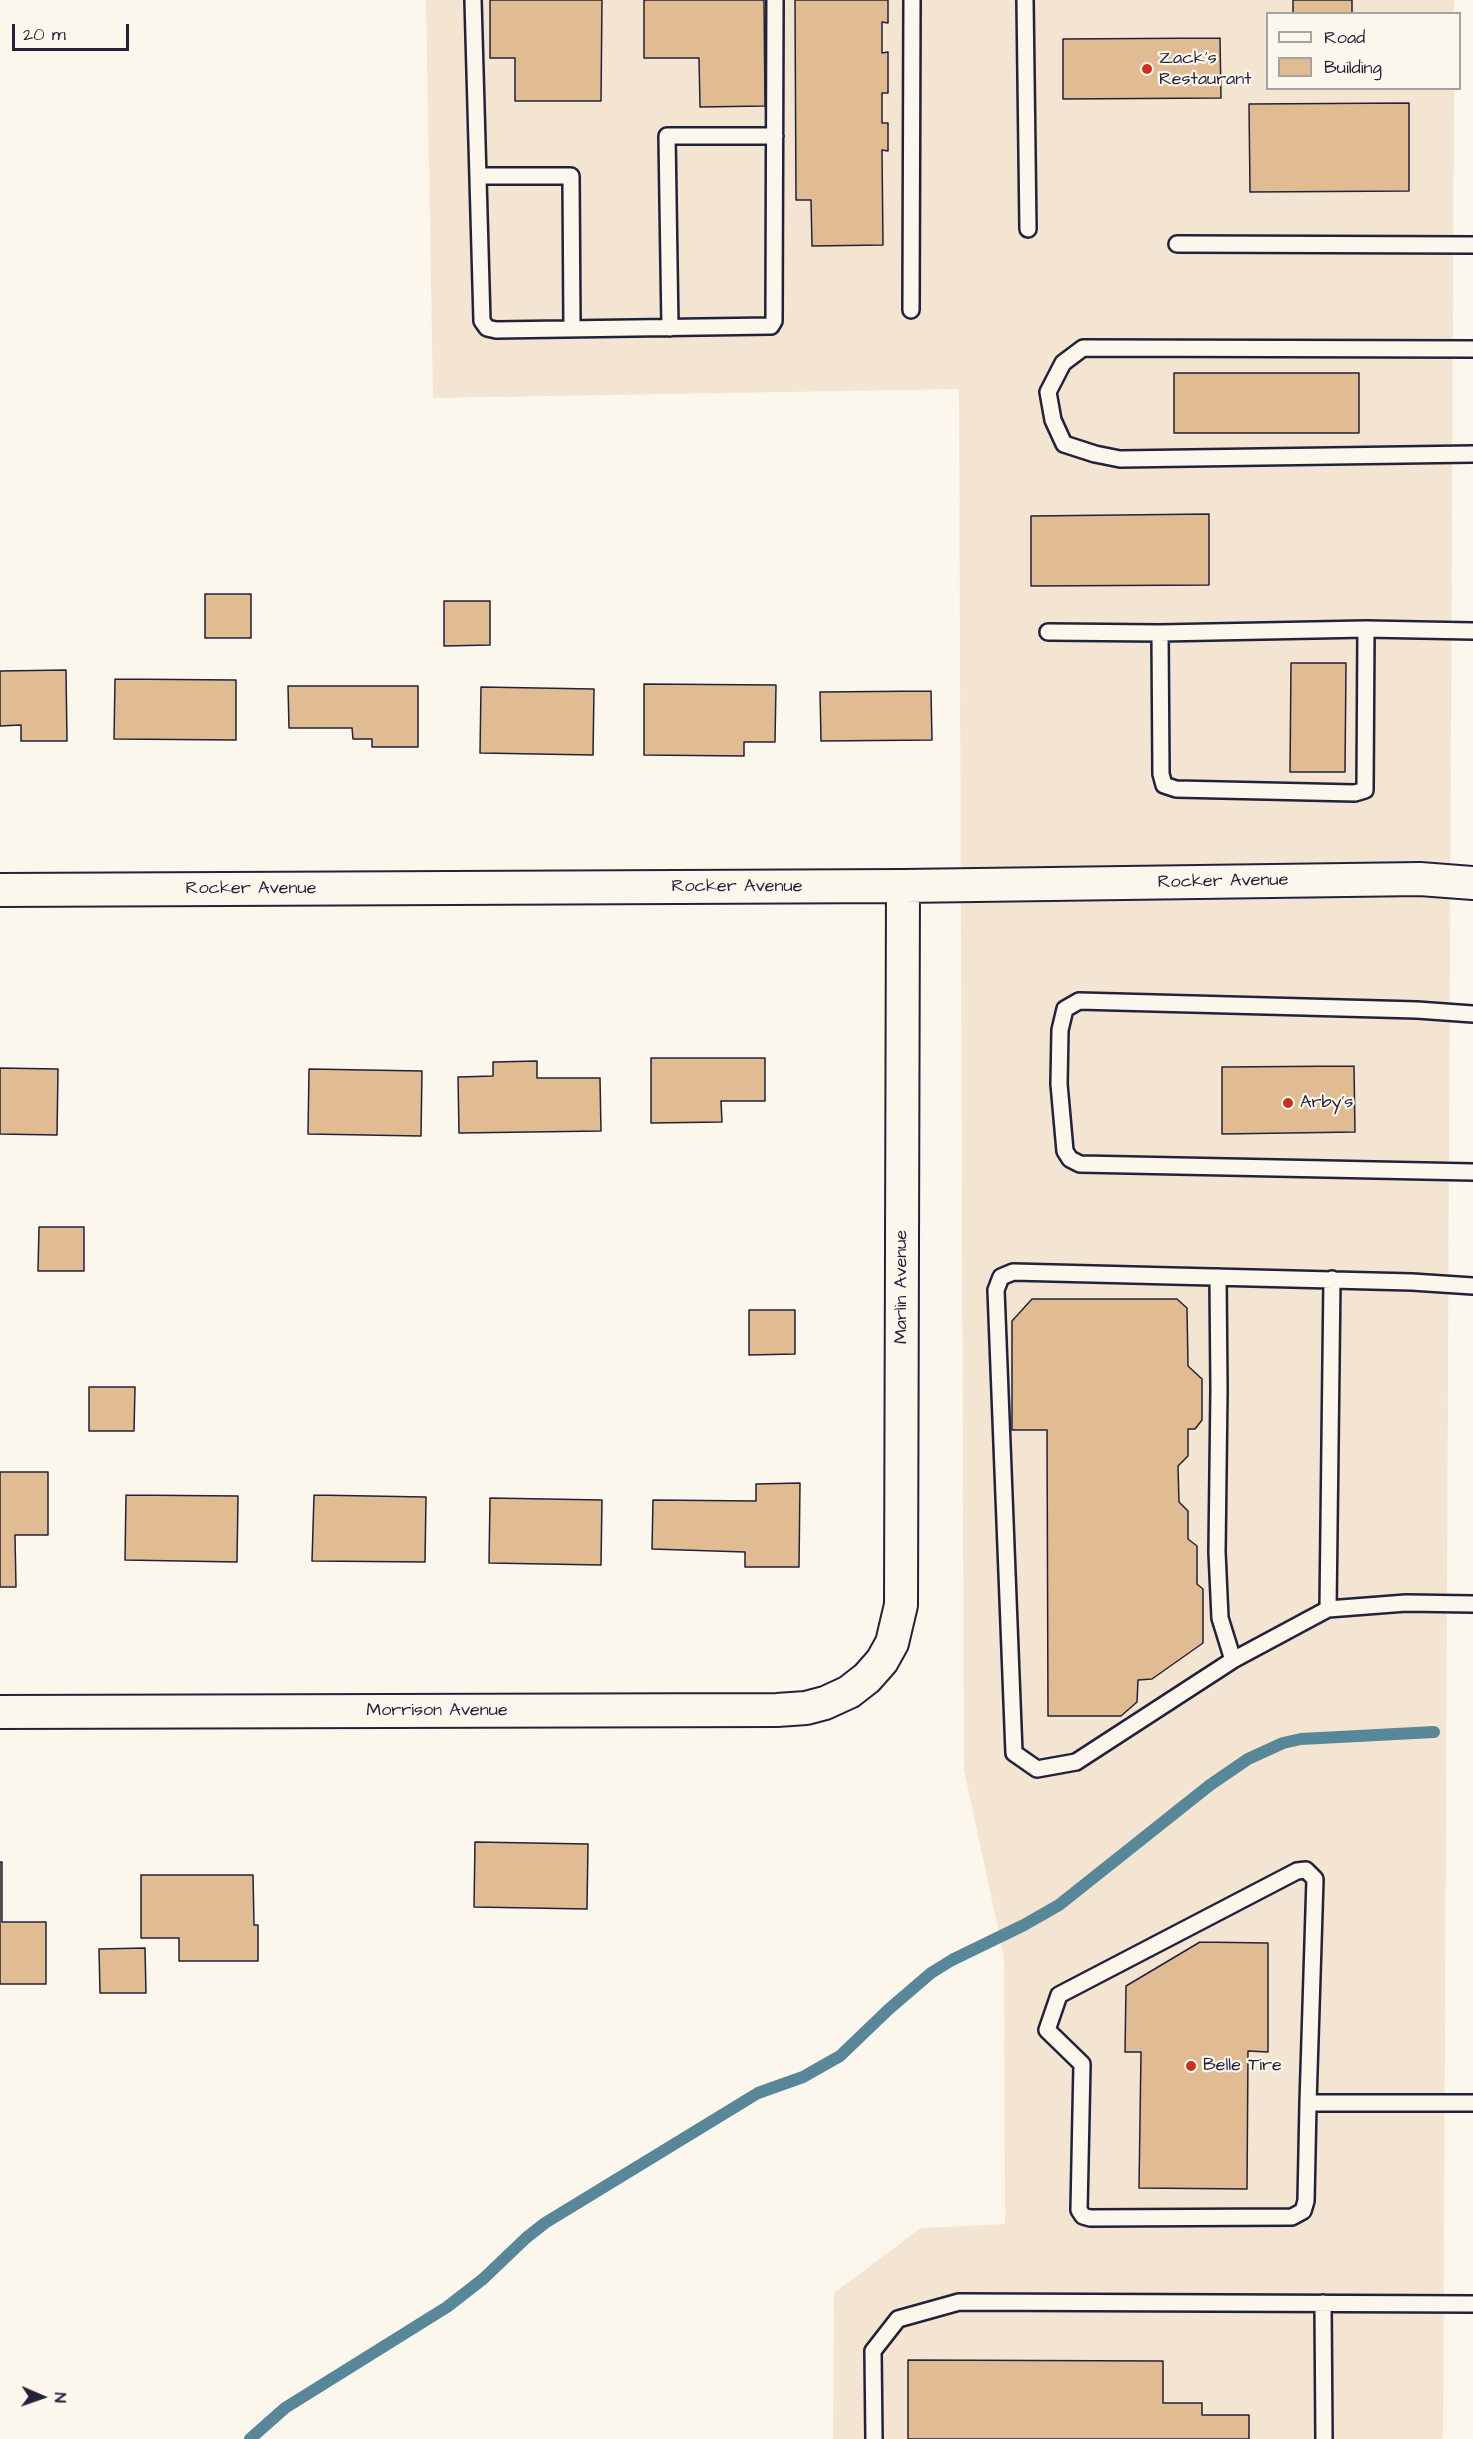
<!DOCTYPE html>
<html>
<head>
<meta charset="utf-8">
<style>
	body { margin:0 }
	#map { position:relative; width:1473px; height:2439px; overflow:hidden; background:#fbf7ec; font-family:"Architects Daughter",sans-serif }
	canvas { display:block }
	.legend { position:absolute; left:1266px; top:12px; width:195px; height:78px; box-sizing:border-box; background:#fbf7ec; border:2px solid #a4a2a5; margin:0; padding:8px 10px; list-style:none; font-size:18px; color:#22223b }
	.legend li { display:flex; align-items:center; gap:12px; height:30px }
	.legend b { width:30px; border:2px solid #a4a2a5 }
	.north { position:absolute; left:12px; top:2367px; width:60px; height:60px; -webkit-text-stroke:4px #fbf7ec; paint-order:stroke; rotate:92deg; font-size:16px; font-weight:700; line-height:24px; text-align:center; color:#22223b }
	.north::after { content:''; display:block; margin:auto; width:21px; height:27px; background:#22223b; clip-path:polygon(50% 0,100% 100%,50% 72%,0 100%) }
	.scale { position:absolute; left:12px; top:24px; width:117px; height:27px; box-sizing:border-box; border:3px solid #22223b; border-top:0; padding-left:8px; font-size:18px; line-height:21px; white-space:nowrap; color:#22223b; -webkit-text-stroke:4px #fbf7ec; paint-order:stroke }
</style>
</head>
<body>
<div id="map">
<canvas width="1473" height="2439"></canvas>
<ul class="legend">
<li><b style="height:8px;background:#fbf7ec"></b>Road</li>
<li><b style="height:16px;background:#e1bb92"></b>Building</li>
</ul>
<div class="north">N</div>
<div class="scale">20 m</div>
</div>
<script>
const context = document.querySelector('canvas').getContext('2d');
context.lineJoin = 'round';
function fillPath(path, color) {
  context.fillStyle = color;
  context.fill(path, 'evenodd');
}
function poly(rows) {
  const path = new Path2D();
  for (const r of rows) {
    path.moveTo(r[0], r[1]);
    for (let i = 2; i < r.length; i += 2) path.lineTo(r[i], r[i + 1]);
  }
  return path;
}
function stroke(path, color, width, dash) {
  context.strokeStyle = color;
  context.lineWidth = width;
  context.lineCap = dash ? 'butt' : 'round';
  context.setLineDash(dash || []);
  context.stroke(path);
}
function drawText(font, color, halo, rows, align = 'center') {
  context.font = font + ' "Architects Daughter",sans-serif';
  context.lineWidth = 4.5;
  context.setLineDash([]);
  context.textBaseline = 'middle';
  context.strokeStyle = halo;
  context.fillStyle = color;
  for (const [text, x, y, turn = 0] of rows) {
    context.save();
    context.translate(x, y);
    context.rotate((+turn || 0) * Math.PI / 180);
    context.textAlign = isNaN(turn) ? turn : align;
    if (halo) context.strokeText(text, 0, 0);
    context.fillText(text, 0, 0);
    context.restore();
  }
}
const built = poly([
	[426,0,1454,0,1454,13,1268,14,1268,88,1454,89,1443,2439,833,2439,834,2293,921,2228,1005,2224,1004,1957,964,1770,959,389,433,398]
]);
const stream = poly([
	[250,2439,285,2408,447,2307,483,2279,526,2238,545,2223,758,2093,803,2077,840,2056,889,2009,931,1973,952,1960,1024,1925,1059,1905,1210,1785,1248,1759,1283,1743,1301,1739,1434,1732]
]);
const building = poly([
	[490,0,602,0,601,101,515,101,515,58,490,58,490,0],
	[644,0,764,0,765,106,700,107,699,58,644,58,644,0],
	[795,0,888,0,888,23,882,22,882,53,888,52,888,93,882,93,882,123,888,123,888,151,882,150,883,245,812,246,811,200,796,200,795,0],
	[1293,0,1352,0,1352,14,1293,14,1293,0],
	[1220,38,1221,98,1063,99,1063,39,1220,38],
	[1409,103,1409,191,1250,192,1249,104,1409,103],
	[1174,373,1359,373,1359,433,1174,433,1174,373],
	[1209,514,1209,585,1031,586,1031,516,1209,514],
	[205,594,251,594,251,638,205,638,205,594],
	[444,601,490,601,490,645,444,646,444,601],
	[1291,663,1346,663,1345,772,1290,772,1291,663],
	[66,670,67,741,21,741,21,725,0,726,0,671,66,670],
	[115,679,236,680,236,740,114,739,115,679],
	[644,684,776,685,775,742,744,742,744,756,644,755,644,684],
	[288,686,418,686,418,747,372,747,372,739,353,739,352,728,289,728,288,686],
	[481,687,594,689,593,755,480,753,481,687],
	[931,691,932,740,821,741,820,692,931,691],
	[651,1058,765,1058,765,1101,721,1101,722,1122,651,1123,651,1058],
	[537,1061,537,1078,600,1078,601,1131,459,1133,458,1077,493,1076,493,1062,537,1061],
	[1354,1066,1355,1132,1222,1134,1222,1067,1354,1066],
	[0,1068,58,1069,57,1135,0,1134,0,1068],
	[309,1069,422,1071,421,1136,308,1134,309,1069],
	[39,1227,84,1227,84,1271,38,1271,39,1227],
	[1032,1299,1177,1299,1187,1308,1188,1366,1202,1379,1202,1420,1195,1429,1188,1429,1188,1456,1178,1466,1179,1502,1188,1511,1188,1539,1197,1546,1197,1584,1203,1589,1203,1643,1152,1679,1138,1680,1137,1702,1121,1716,1048,1716,1047,1430,1012,1430,1012,1321,1032,1299],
	[749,1310,795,1310,795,1354,749,1355,749,1310],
	[89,1387,135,1387,134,1431,89,1431,89,1387],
	[0,1472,48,1472,48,1535,15,1535,16,1587,0,1587,0,1472],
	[800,1483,799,1567,745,1567,745,1552,652,1549,653,1500,756,1501,756,1484,800,1483],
	[126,1495,238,1496,237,1562,125,1560,126,1495],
	[314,1495,426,1497,425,1562,312,1561,314,1495],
	[490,1498,602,1500,601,1565,489,1563,490,1498],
	[475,1842,588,1844,587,1909,474,1907,475,1842],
	[0,1862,2,1862,2,1922,46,1922,46,1984,0,1984,0,1862],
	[141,1875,253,1875,254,1925,258,1925,258,1961,179,1961,179,1938,141,1938,141,1875],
	[1200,1942,1268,1943,1268,2052,1248,2051,1247,2189,1139,2188,1141,2052,1125,2052,1126,1986,1200,1942],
	[145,1948,146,1993,100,1993,99,1949,145,1948],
	[908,2360,1163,2361,1163,2403,1202,2403,1202,2415,1249,2415,1249,2439,908,2439,908,2360]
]);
const lane = poly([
	[473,0,482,321,487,328,496,330,771,326,774,321,775,0],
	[1025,0,1028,229],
	[478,176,571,176,572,329],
	[1177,244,1473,245],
	[911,310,912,0],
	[670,328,667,136,775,136],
	[1473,349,1083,348,1063,363,1048,392,1053,420,1064,444,1095,454,1120,459,1473,454],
	[1048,632,1160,633,1366,629,1473,631],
	[1160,633,1161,774,1164,785,1176,789,1355,793,1365,790,1366,629],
	[1473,1014,1417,1010,1079,1001,1065,1009,1060,1030,1059,1084,1065,1151,1070,1159,1080,1164,1473,1172],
	[1218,1277,1219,1390,1217,1552,1220,1618,1233,1660],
	[1473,1286,1412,1282,1013,1272,1001,1277,996,1290,1014,1753,1037,1769,1076,1762,1233,1660,1328,1609,1406,1603,1473,1604],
	[1328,1609,1332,1279],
	[1308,2103,1315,1879,1306,1870,1297,1871,1059,1995,1047,2030,1082,2064,1079,2210,1083,2216,1090,2218,1292,2217,1303,2211,1306,2201,1308,2103,1473,2103],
	[1323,2303,1324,2439],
	[874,2439,873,2351,898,2319,959,2302,1473,2304]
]);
const street = poly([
	[0,890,903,886,1420,879,1473,883],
	[0,1712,777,1710,806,1708,825,1703,849,1692,867,1678,882,1661,892,1643,901,1605,903,886]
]);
const markers = [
	[1147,69,6,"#c8321e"],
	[1288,1103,6,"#c8321e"],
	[1191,2066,6,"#c8321e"]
];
const poiNames = [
	["Zack's",1159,59],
	["Restaurant",1159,80],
	["Arby's",1300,1103],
	["Belle Tire",1203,2066]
];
const streetNames = [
	["Rocker Avenue",1223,882,-1],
	["Rocker Avenue",737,887],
	["Rocker Avenue",251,889],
	["Marlin Avenue",902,1287,-90],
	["Morrison Avenue",437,1711]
];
fillPath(built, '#f3e5d1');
stroke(stream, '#588799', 12);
fillPath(building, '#e1bb92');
stroke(building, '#22223b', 1.5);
stroke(lane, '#22223b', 20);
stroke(street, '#22223b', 36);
stroke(lane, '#fbf7ec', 15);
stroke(street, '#fbf7ec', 32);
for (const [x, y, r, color] of markers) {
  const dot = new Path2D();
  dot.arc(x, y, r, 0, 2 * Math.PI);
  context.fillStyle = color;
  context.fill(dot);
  stroke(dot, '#fbf7ec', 2);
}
drawText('18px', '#22223b', '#fbf7ec', poiNames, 'left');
drawText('18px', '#22223b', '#fbf7ec', streetNames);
</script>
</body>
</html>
